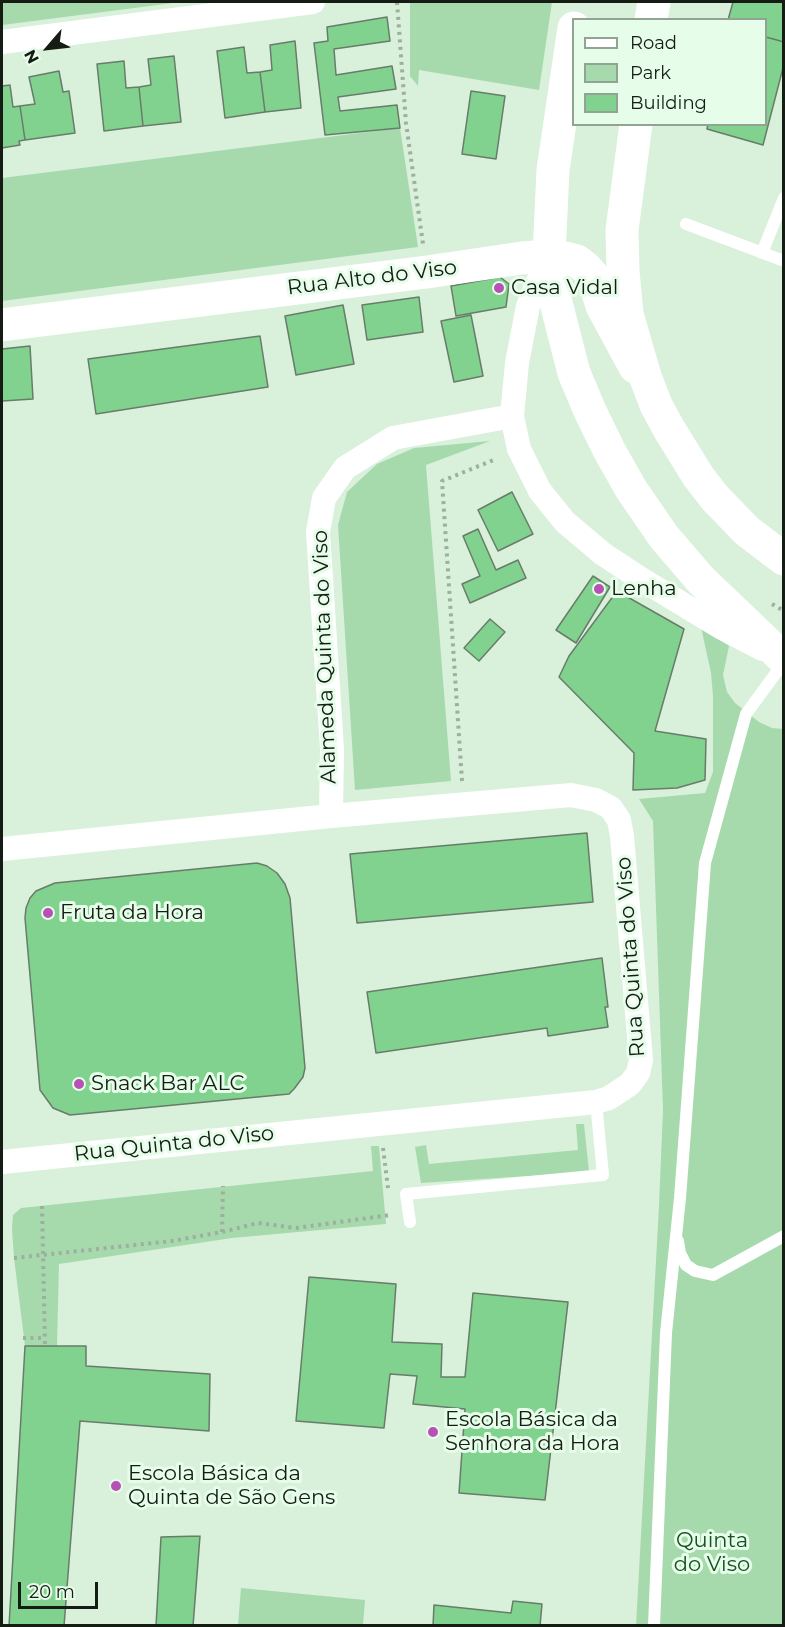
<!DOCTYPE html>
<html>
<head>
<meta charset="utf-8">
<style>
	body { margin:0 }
	#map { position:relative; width:785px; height:1627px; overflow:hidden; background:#d9f0db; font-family:Montserrat,sans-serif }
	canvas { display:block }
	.frame { position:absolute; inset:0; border:3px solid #141c14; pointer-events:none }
	.legend { position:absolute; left:572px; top:18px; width:195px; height:108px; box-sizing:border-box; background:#e6fde9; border:2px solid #92a394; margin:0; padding:8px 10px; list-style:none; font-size:18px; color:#141c14 }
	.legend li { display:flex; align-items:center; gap:12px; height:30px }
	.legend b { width:30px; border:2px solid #92a394 }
	.north { position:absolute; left:18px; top:18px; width:60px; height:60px; -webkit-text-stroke:4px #e6fde9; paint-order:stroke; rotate:242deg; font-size:16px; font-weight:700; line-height:24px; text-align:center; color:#141c14 }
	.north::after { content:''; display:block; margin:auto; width:21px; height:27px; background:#141c14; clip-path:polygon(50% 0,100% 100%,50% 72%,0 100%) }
	.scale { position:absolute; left:18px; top:1582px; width:80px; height:27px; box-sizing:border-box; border:3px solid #141c14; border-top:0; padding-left:8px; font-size:18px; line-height:21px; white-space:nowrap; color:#141c14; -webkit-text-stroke:4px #e6fde9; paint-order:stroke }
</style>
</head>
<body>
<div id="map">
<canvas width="785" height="1627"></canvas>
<div class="frame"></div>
<ul class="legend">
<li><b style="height:8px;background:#fff"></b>Road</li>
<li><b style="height:16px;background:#a6daac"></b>Park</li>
<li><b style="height:16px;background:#81d28e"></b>Building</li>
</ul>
<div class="north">N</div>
<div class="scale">20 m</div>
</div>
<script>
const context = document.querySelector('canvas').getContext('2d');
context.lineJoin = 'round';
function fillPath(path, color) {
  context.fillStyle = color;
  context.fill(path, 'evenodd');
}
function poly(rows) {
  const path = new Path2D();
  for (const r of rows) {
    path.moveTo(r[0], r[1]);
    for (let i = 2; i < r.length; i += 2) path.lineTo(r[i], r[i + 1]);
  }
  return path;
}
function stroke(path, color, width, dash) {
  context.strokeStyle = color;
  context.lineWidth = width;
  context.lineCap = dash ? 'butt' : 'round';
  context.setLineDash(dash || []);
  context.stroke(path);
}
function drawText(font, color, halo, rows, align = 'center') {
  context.font = font + ' Montserrat,sans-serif';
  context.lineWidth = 6;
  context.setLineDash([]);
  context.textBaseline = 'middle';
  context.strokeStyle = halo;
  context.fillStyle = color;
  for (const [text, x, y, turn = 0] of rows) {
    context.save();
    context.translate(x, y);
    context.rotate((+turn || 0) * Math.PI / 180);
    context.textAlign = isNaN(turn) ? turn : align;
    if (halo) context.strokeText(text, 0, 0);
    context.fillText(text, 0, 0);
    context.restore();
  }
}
const green = poly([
	[2,2,181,2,2,25],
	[410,2,552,2,539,90,419,70,418,86,410,76],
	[400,128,418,247,2,301,2,178],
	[490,441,426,465,451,781,355,790,338,525,347,492,377,464,414,448],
	[701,627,729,646,723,675,727,692,735,703,759,722,772,728,783,729,783,1625,636,1626,659,1206,663,1110,653,821,639,799,705,793,713,772,713,696,711,673],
	[576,1124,584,1124,589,1172,421,1183,415,1147,426,1145,429,1164,578,1150],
	[371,1146,379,1146,386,1224,232,1238,59,1264,57,1346,25,1346,14,1258,12,1229,13,1215,21,1208,373,1171],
	[241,1588,365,1600,363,1625,238,1625]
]);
const building = poly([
	[733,2,784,2,784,42,766,37,766,20,728,20,733,2],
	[387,17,390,41,334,49,336,75,392,66,396,89,338,97,340,111,397,105,400,128,325,135,314,43,328,41,327,27,387,17],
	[766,37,784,42,784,64,763,145,707,129,708,124,766,124,766,37],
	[295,41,301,108,265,112,260,72,272,70,270,45,295,41],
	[244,47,247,73,260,72,265,112,225,118,217,51,244,47],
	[174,56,181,122,143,126,139,87,151,85,148,59,174,56],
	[124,61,126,88,139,87,143,126,104,131,97,64,124,61],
	[59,71,63,92,69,91,75,133,25,140,20,106,35,104,29,77,59,71],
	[10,85,13,107,20,106,25,140,19,141,20,145,2,148,2,86,10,85],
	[471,91,505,96,496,159,462,154,471,91],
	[500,277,509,284,506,307,456,316,451,286,500,277],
	[419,297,423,332,367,340,362,305,419,297],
	[343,305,354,364,296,375,285,316,343,305],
	[471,315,483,376,454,382,441,321,471,315],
	[260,336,268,387,96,414,88,359,260,336],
	[30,346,33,399,2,401,2,349,30,346],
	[512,492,533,534,498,551,478,510,512,492],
	[478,529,496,570,518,560,526,578,470,603,462,584,480,576,463,536,478,529],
	[593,576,610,587,576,643,556,630,593,576],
	[617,591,684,629,655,731,706,739,705,780,677,788,633,790,634,753,559,677,569,656,617,591],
	[490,619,505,632,479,661,464,648,490,619],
	[587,833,593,902,357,923,350,854,587,833],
	[257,863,267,866,277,873,285,884,290,898,305,1068,303,1077,294,1089,289,1094,70,1115,53,1108,40,1090,25,918,26,908,30,898,36,891,55,883,257,863],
	[602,958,608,1007,605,1007,608,1027,548,1036,547,1028,376,1053,367,992,602,958],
	[309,1277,396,1284,392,1342,442,1344,441,1377,465,1377,473,1293,568,1302,545,1500,459,1493,465,1409,413,1404,417,1376,390,1374,384,1428,296,1421,309,1277],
	[25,1346,86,1346,86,1366,210,1374,209,1431,80,1421,64,1626,9,1626,25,1346],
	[200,1536,193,1626,156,1626,161,1537,200,1536],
	[513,1601,542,1604,540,1626,433,1626,434,1605,511,1613,513,1601]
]);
const path = poly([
	[397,2,406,123,423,244],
	[772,604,784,611],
	[462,781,442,481,496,459],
	[383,1148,388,1188],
	[42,1206,45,1346],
	[222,1232,223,1186],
	[14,1258,172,1241,222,1232,258,1223,296,1228,390,1215],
	[23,1338,45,1338]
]);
const service = poly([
	[686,224,784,261],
	[762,253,784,198],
	[410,1222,406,1194,603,1175,596,1102],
	[678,1241,680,1253,686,1265,695,1271,713,1275,784,1236],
	[654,1626,666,1333,680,1198,705,863,746,714,784,662]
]);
const minor = poly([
	[2,42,313,2],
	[548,257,528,306,517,363,512,416,519,449,540,491,565,522,603,554,641,579,722,628,762,649],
	[331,816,332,749,318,532,324,498,345,468,393,438,512,416],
	[2,849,331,816,571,795,596,800,611,808,619,820,622,836,641,1060,638,1073,630,1084,609,1098,596,1102,2,1162]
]);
const secondary = poly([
	[2,325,427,272,522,258,549,256,565,258,577,261,586,268,593,276,602,306,635,367]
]);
const primary = poly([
	[651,20,654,2],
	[574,28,553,170,549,256,552,287,574,373,590,411,609,450,631,489,664,537,701,580,784,659],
	[636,124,622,230,623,271,627,314,645,376,656,405,669,429,698,476,715,498,747,531,784,559]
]);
const markers = [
	[499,288,6,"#b751b5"],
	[599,589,6,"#b751b5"],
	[48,913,6,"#b751b5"],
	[79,1084,6,"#b751b5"],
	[433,1432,6,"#b751b5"],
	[116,1486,6,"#b751b5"]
];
const streetNames = [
	["Rua Alto do Viso",372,278,-7],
	["Alameda Quinta do Viso",325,657,-92],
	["Rua Quinta do Viso",631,957,-94],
	["Rua Quinta do Viso",174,1144,-6]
];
const poiNames = [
	["Casa Vidal",511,288],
	["Lenha",611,589],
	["Fruta da Hora",60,913],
	["Snack Bar ALC",91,1084],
	["Escola Básica da",445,1420],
	["Senhora da Hora",445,1444],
	["Escola Básica da",128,1474],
	["Quinta de São Gens",128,1498]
];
const parkNames = [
	["Quinta",712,1541],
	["do Viso",712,1565]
];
fillPath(green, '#a6daac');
fillPath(building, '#81d28e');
stroke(building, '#687c6a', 1.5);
stroke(path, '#9daf9e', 4, [3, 4.5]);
stroke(service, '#fff', 12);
stroke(minor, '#fff', 24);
stroke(secondary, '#fff', 33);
stroke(primary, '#fff', 33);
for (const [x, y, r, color] of markers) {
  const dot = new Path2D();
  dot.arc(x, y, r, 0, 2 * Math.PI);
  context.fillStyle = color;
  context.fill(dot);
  stroke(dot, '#e6fde9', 2);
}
drawText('21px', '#141c14', '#e6fde9', streetNames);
drawText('21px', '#141c14', '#e6fde9', poiNames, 'left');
drawText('21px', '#154f23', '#e6fde9', parkNames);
</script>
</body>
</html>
